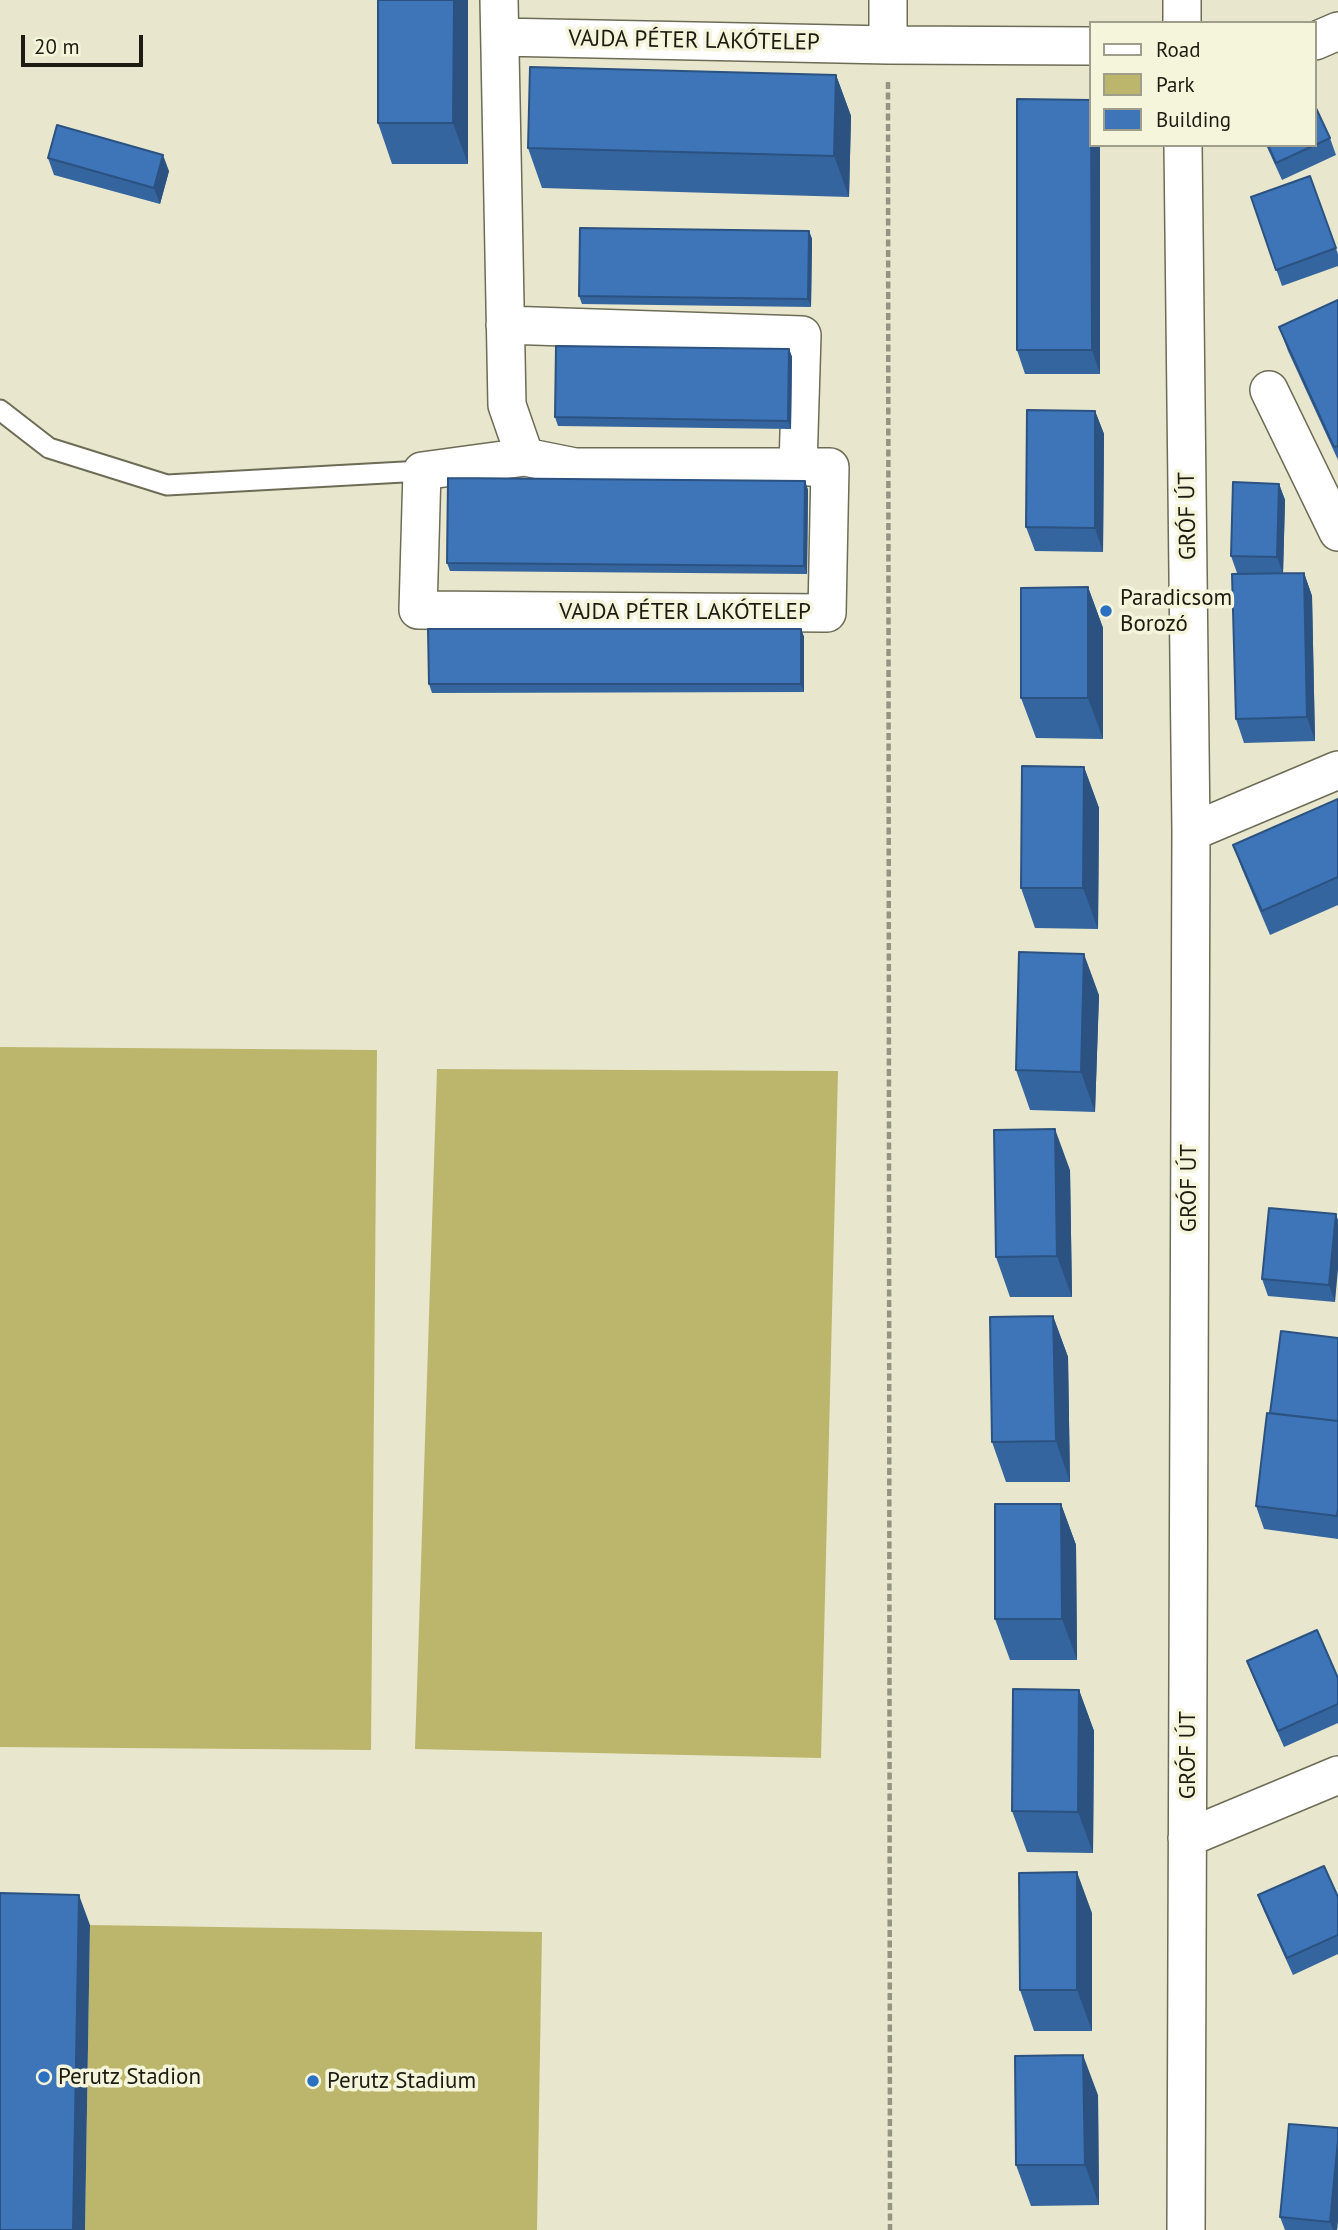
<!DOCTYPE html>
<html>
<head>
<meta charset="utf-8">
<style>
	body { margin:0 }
	#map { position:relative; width:1338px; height:2230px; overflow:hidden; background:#e8e7ce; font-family:"PT Sans",sans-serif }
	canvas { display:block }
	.legend { position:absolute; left:1089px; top:21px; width:228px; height:126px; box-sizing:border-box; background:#f5f5db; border:2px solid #9f9e8b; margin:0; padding:9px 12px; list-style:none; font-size:21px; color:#1d1c13 }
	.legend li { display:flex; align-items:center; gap:14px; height:35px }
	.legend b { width:35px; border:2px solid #9f9e8b }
	.scale { position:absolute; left:21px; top:35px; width:122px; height:32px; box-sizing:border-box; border:4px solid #1d1c13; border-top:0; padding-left:9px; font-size:21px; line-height:24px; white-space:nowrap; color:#1d1c13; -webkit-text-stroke:5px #f5f5db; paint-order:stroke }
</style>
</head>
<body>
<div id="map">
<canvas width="1338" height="2230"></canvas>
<ul class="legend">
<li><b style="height:9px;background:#fff"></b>Road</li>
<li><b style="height:19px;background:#bbb66c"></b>Park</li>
<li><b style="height:19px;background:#3d75b8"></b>Building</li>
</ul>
<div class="scale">20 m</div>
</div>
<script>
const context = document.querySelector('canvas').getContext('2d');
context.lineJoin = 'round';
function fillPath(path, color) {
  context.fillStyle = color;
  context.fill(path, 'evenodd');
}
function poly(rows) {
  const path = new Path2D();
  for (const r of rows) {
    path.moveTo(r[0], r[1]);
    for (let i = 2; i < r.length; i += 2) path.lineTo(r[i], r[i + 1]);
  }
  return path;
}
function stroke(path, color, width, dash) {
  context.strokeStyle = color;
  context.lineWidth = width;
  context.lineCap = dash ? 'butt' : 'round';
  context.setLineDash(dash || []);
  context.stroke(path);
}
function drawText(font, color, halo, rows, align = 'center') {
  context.font = font + ' "PT Sans",sans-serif';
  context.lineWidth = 7;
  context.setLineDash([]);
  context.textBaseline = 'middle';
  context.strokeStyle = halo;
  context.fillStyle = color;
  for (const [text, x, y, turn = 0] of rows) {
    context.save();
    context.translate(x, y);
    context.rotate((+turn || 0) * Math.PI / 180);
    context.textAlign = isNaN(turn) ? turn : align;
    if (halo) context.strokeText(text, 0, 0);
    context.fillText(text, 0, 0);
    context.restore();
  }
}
const green = poly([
	[0,1047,377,1050,371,1750,0,1747],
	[437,1069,838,1071,821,1758,415,1749],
	[90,1925,542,1932,537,2230,85,2230]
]);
const path = poly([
	[888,82,890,2230]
]);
const service = poly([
	[0,410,49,448,167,485,422,471]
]);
const minor = poly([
	[499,0,507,405,525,457],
	[888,0,888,45],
	[1182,23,1182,0],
	[500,37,888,45,1091,46],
	[1315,41,1338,31],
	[1183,145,1191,832,1186,2230],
	[505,325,802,335,798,466],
	[1269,390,1338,532],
	[525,457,575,467,830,467,827,613,418,610,422,471,525,457],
	[1191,832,1338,770],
	[1187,1838,1338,1775]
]);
const wall = poly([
	[378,0,468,0,468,164,392,164,378,123],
	[836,75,851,116,849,197,542,188,528,148],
	[1091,100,1100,374,1025,374,1017,350],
	[1330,138,1336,155,1282,180,1266,145,1315,145],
	[48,158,169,171,160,204,54,175],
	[1310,176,1338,254,1338,266,1282,286,1251,197],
	[809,231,812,239,811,307,582,304,579,296],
	[1338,300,1338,460,1288,351,1279,327],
	[789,349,792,357,791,429,558,426,555,417],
	[1095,411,1104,434,1103,552,1035,551,1026,527],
	[805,481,808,490,807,574,450,571,447,563],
	[1279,484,1285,500,1283,573,1304,573,1312,596,1315,741,1244,743,1236,719,1270,573,1237,573,1231,556],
	[1088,587,1103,628,1103,739,1036,738,1021,698],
	[801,629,804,637,804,692,432,693,429,684],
	[1084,767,1099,808,1098,929,1035,928,1021,888],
	[1338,799,1338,905,1270,935,1242,869,1233,845],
	[1099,995,1095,1112,1030,1110,1016,1070],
	[1070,1170,1072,1297,1010,1297,996,1257],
	[1336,1214,1335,1302,1268,1296,1262,1279],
	[1053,1316,1068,1357,1070,1482,1006,1482,992,1442],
	[1338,1338,1338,1539,1264,1529,1256,1506,1270,1413],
	[1061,1504,1076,1545,1077,1660,1010,1660,995,1619],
	[1247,1661,1338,1678,1338,1723,1284,1747,1253,1677],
	[1079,1690,1094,1731,1093,1853,1027,1852,1012,1811],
	[1258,1895,1338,1897,1338,1954,1293,1975,1264,1911],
	[1092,1913,1092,2031,1034,2031,1020,1990],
	[1098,2095,1099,2205,1031,2206,1016,2165],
	[1280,2217,1338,2219,1337,2230,1285,2230]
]);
const shadedWall = poly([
	[454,0,468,0,468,164,453,123],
	[836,75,851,116,849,197,834,156],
	[1092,145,1100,145,1100,374,1092,350],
	[163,155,169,171,160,204,154,188],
	[809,231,812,239,811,307,808,299],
	[789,349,792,357,791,429,788,421],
	[1095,411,1104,434,1103,552,1095,528],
	[805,481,808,490,807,574,804,566],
	[1279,484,1285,500,1283,574,1277,557],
	[1304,573,1312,596,1315,741,1307,717],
	[1088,587,1103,628,1103,739,1088,698],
	[801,629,804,637,804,692,801,684],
	[1084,767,1099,808,1098,929,1083,888],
	[1084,954,1099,995,1095,1112,1081,1072],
	[1055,1129,1070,1170,1072,1297,1057,1256],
	[1336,1214,1338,1220,1338,1269,1335,1302,1329,1285],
	[1053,1316,1068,1357,1070,1482,1056,1441],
	[1061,1504,1076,1545,1077,1660,1062,1619],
	[1079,1690,1094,1731,1093,1853,1078,1812],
	[1077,1872,1092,1913,1092,2031,1077,1990],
	[79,1895,90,1925,85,2230,73,2230],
	[1083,2055,1098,2095,1099,2205,1085,2165],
	[1338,2140,1338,2219,1337,2230,1333,2230,1330,2222]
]);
const building = poly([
	[378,0,454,0,453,123,378,123,378,0],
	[530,67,836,75,834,156,528,148,530,67],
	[1017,99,1091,100,1092,350,1017,350,1017,99],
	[1315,106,1330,138,1315,145,1315,106],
	[57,125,163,155,154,188,48,158,57,125],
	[1268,145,1315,145,1276,163,1268,145],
	[1310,176,1336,248,1276,270,1251,197,1310,176],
	[580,228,809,231,808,299,579,296,580,228],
	[1338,300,1338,446,1334,447,1279,327,1338,300],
	[556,346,789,349,788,421,555,417,556,346],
	[1027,410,1095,411,1095,528,1026,527,1027,410],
	[448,478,805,481,804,566,447,563,448,478],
	[1233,482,1279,484,1277,557,1231,556,1233,482],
	[1304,573,1307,717,1236,719,1232,574,1304,573],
	[1088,587,1088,698,1021,698,1021,588,1088,587],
	[428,629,801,629,801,684,429,684,428,629],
	[1022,766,1084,767,1083,888,1021,888,1022,766],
	[1338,799,1338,877,1262,911,1233,845,1338,799],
	[1019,952,1084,954,1081,1072,1016,1070,1019,952],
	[1055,1129,1057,1256,996,1257,994,1130,1055,1129],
	[1269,1208,1336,1214,1329,1285,1262,1279,1269,1208],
	[1053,1316,1056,1441,992,1442,990,1317,1053,1316],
	[1281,1331,1338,1338,1338,1421,1270,1413,1281,1331],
	[1267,1413,1338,1421,1338,1508,1337,1516,1256,1506,1267,1413],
	[995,1504,1061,1504,1062,1619,995,1619,995,1504],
	[1317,1630,1338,1678,1338,1704,1278,1731,1247,1661,1317,1630],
	[1013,1689,1079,1690,1078,1812,1012,1811,1013,1689],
	[1324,1866,1338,1897,1338,1935,1287,1958,1258,1895,1324,1866],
	[1077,1872,1077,1990,1020,1990,1019,1873,1077,1872],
	[0,1893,79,1895,73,2230,0,2230,0,1893],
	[1083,2055,1085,2165,1016,2165,1015,2056,1083,2055],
	[1289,2124,1338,2128,1338,2140,1330,2222,1280,2217,1289,2124]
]);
const markers = [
	[1106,611,7,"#2a71c2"],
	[44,2077,7,"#2a71c2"],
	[313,2081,7,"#2a71c2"]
];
const streetNames = [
	["VAJDA PÉTER LAKÓTELEP",694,41,1],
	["GRÓF ÚT",1188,516,-91],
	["VAJDA PÉTER LAKÓTELEP",685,612],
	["GRÓF ÚT",1189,1188,-90],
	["GRÓF ÚT",1188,1755,-90]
];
const poiNames = [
	["Paradicsom",1120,598],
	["Borozó",1120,624],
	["Perutz Stadion",58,2077],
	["Perutz Stadium",327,2081]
];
fillPath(green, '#bbb66c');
stroke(service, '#6d6c56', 23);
stroke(minor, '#6d6c56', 40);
stroke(path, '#959482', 4.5, [7, 3.5]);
stroke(service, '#fff', 19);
stroke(minor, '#fff', 37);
fillPath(wall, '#34659e');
fillPath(shadedWall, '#2b5281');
fillPath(building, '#3d75b8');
stroke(building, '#2b5281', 2);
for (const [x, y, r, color] of markers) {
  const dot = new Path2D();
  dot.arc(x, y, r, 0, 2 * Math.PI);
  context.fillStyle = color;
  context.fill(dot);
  stroke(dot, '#f5f5db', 2.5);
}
drawText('23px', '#1d1c13', '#f5f5db', streetNames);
drawText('23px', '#1d1c13', '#f5f5db', poiNames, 'left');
</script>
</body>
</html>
